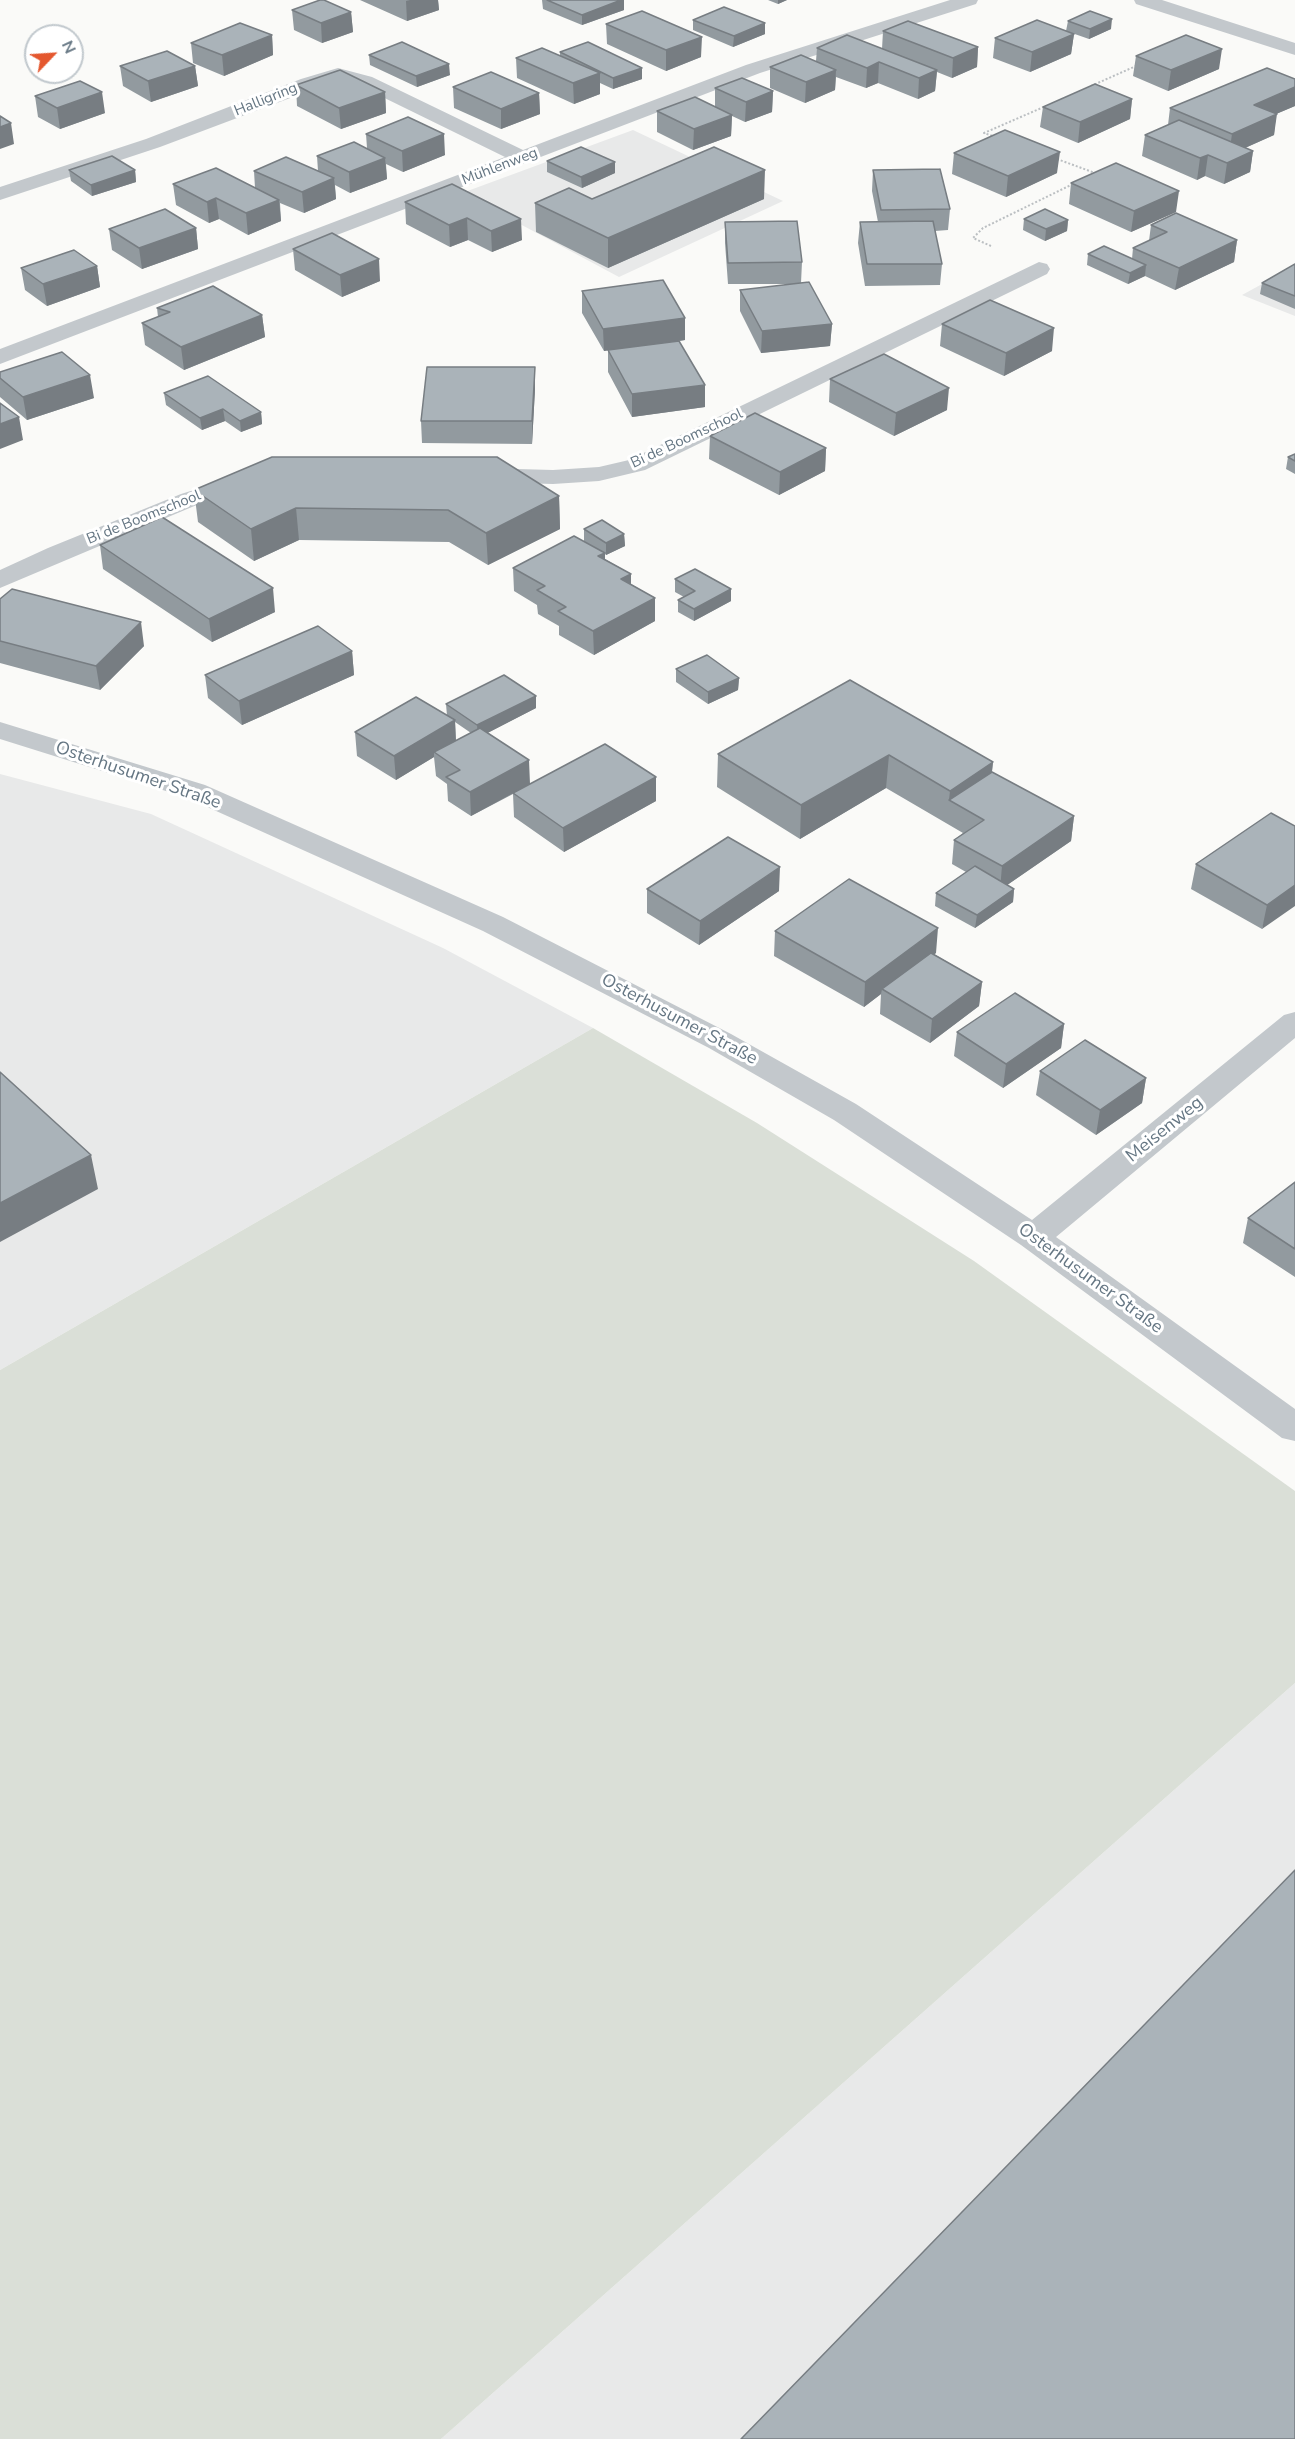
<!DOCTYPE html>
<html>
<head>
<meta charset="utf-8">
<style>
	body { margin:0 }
	#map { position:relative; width:1295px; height:2439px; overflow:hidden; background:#fafaf8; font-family:"Nunito Sans",sans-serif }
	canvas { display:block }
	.north { position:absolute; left:24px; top:24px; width:60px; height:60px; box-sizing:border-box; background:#fff; border:2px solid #c1c8cd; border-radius:50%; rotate:65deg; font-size:16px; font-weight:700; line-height:24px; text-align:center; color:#657683 }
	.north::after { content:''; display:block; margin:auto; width:21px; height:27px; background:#e4572e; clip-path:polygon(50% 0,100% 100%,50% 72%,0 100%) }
</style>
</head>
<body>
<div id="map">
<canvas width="1295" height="2439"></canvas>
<div class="north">N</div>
</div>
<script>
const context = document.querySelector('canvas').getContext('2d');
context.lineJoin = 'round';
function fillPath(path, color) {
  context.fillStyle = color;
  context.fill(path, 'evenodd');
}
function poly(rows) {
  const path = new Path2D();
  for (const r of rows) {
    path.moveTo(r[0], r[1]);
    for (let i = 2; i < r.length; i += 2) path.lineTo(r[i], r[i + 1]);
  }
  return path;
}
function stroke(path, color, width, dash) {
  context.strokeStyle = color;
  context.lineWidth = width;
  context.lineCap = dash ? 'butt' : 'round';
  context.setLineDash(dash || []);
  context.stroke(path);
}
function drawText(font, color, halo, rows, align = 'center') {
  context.font = font + ' "Nunito Sans",sans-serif';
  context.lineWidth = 6;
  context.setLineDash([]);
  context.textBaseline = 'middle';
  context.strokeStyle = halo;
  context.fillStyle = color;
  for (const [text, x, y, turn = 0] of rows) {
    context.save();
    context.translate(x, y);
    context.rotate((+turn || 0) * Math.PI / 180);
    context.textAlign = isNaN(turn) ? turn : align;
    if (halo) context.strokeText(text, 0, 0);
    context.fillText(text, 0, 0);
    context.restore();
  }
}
const built = poly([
	[633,130,783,201,619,277,462,193],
	[1295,266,1295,316,1242,295],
	[0,774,151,814,443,948,593,1028,0,1370],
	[1295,1683,1295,2439,441,2439]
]);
const green = poly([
	[593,1028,757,1123,974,1261,1295,1491,1295,1683,441,2439,0,2439,0,1370]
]);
const path = poly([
	[1091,86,1136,66],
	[996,137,984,133,1046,106],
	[1057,159,1095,173,1092,174],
	[991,246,973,238,983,228,1075,183]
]);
const minor = poly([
	[950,0,978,0,976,4,760,73,0,364,0,349,505,157,358,85,338,80,160,147,0,200,0,187,146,139,301,79,338,68,372,77,523,150,746,65,950,0],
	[1134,0,1162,0,1295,43,1295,55,1136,4,1134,0],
	[1039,262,1047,264,1050,269,1047,274,645,470,599,481,553,484,481,482,472,480,469,475,472,470,481,468,553,470,599,467,629,460,1039,262],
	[239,476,248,478,251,483,248,488,199,504,0,588,0,570,48,548,181,494,239,476],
	[0,722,205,785,503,917,731,1034,856,1104,1032,1220,1284,1015,1295,1012,1295,1038,1056,1237,1295,1409,1295,1441,1282,1438,1021,1245,834,1120,709,1048,483,931,185,797,0,739,0,722]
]);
const wall = poly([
	[360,0,438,0,439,10,407,21],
	[542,0,624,0,624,10,582,25,543,9],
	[768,0,787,0,778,4],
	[292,10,351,12,353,32,322,43,294,30],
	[693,20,765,34,733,47,693,30],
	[1068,21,1111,29,1089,39,1069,32,1074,34,1071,54,1030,72,993,58,995,38,1066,31],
	[606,24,701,57,666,71,607,44],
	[883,31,978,47,977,67,952,78,937,72,935,91,918,99,878,83,866,88,836,77,835,90,805,103,770,88,770,67,816,61,817,48,882,49],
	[272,35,273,55,224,76,193,63,191,43],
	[560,52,642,79,613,89,600,83,600,94,574,104,517,78,516,58,560,56],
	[369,55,450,75,417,87,370,65],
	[1136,56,1219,69,1168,91,1133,76],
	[120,66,195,66,198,86,151,102,123,86],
	[296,85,385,92,386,113,341,129,297,106],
	[453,87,539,93,540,114,501,129,454,108],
	[715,88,773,91,772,112,745,122,732,116,731,136,693,150,657,132,657,111,715,107],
	[35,96,105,113,60,129,38,117],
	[1132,99,1130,119,1078,143,1040,127,1043,107],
	[1295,106,1276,114,1274,135,1245,148,1253,151,1250,172,1224,184,1205,176,1197,180,1142,156,1145,135,1168,125,1170,108],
	[366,134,445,155,403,172,386,164,387,179,350,193,335,185,336,199,304,213,280,203,281,221,248,235,219,219,209,223,176,205,173,184,255,188,254,171,318,171,317,156,367,148],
	[954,153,1057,173,1006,197,952,174],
	[547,161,615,162,615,173,582,188,547,172],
	[69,170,135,170,136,182,92,196,71,181],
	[873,170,950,209,948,230,935,231,942,264,940,285,865,286,858,243,860,222,878,222,872,191],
	[1071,183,1176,212,1131,232,1069,204],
	[452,184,522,240,492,252,468,240,450,247,406,224,405,202],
	[592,199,764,199,608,268,536,232,535,203],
	[1024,219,1068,220,1067,231,1045,241,1023,230],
	[725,222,802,262,801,283,832,324,830,346,761,353,740,311,740,290,794,284,728,284,725,243],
	[1151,225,1237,240,1234,262,1175,290,1145,276,1128,284,1087,265,1088,254,1132,259,1133,248,1149,241],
	[196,228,198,249,142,269,112,250,109,229],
	[293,249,380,281,342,297,295,270],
	[1295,264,1295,309,1260,294,1262,283],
	[97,266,100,287,47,306,25,290,21,268],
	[582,291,685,318,685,340,679,341,705,407,632,417,608,372,608,350,604,351,582,313],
	[157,308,262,315,265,337,184,370,145,345,142,323,158,317],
	[942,324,1052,351,1004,376,940,346],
	[535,367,535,389,532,444,422,443,421,421],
	[0,372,94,398,27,420,0,397],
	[830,379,947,410,894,436,829,402],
	[164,393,261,412,262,424,241,432,225,421,202,430,166,405],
	[710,436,826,448,825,471,779,495,709,459],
	[1295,454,1295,474,1286,469,1288,457],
	[194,490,559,496,560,529,488,565,449,542,299,540,254,561,198,522],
	[584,529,624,534,625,546,606,555,605,554,605,559,631,574,631,584,655,598,655,621,594,655,559,635,559,626,538,614,537,605,514,591,513,568,584,541],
	[100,545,275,612,212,642,103,569],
	[675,579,731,589,731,601,694,621,678,612,678,600,684,597,675,592],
	[0,599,144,646,100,690,0,663],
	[352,651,354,675,242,725,208,698,205,675],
	[676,669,739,678,738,690,708,704,676,682],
	[850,680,993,762,992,772,1074,816,1071,841,1007,885,1014,889,1013,902,975,928,935,906,936,893,966,872,952,864,954,840,963,833,886,788,800,839,717,787,718,754],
	[446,704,536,708,487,733,530,784,656,777,656,801,564,852,514,817,513,794,471,816,448,801,447,784,436,776,434,757,396,780,357,756,355,732,447,716],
	[455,722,471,733,456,741],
	[1295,826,1262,929,1191,889,1196,864],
	[647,889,779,891,699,945,647,913],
	[775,931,936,953,934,954,982,982,979,1006,930,1043,880,1014,881,994,864,1007,774,956],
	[1064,1024,1061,1048,1003,1088,954,1056,957,1032],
	[1040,1071,1146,1078,1142,1103,1096,1135,1036,1095],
	[1295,1182,1295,1277,1243,1243,1248,1218]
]);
const shadedWall = poly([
	[410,0,438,0,439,10,407,21,406,1],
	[621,0,624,0,624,10,582,25,582,15],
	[778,0,787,0,778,4],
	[351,12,353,32,322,43,321,23],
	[1112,19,1111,29,1089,39,1090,29],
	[765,23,765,34,733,47,734,36],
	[1074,34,1071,54,1030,72,1032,52],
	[272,35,273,55,224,76,222,55],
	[702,37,701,57,666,71,666,50],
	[978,47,977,67,952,78,953,58],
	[1222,49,1219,69,1168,91,1171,70],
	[879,62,878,83,866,88,867,68],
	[449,64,450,75,417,87,416,76],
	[195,66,198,86,151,102,148,81],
	[642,68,642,79,613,89,613,78],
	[836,70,835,90,805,103,806,82],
	[937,70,935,91,918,99,919,78],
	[600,73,600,94,574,104,573,83],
	[1295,87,1295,106,1250,125,1254,105],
	[773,91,772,112,745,122,746,102],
	[102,92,105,113,60,129,57,108],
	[385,92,386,113,341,129,339,108],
	[539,93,540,114,501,129,501,109],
	[1132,99,1130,119,1078,143,1080,122],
	[1277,114,1274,135,1229,155,1232,134],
	[732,115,731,136,693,150,694,129],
	[11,123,14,144,0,149,0,127],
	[444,134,445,155,403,172,402,151],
	[1253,151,1250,172,1224,184,1227,163],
	[1060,152,1057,173,1006,197,1008,176],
	[1208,155,1205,176,1197,180,1200,158],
	[385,158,387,179,350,193,349,172],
	[615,162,615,173,582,188,581,177],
	[135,170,136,182,92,196,91,185],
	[765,170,764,199,608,268,608,238],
	[334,178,336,199,304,213,302,192],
	[1179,191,1176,212,1131,232,1134,211],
	[216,198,219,219,209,223,207,202],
	[279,200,281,221,248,235,246,213],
	[467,218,468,240,450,247,449,225],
	[521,219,522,240,492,252,491,231],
	[1068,220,1067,231,1045,241,1046,229],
	[196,228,198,249,142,269,139,248],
	[1237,240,1234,262,1175,290,1179,268],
	[379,259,380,281,342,297,340,275],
	[1146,265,1145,276,1128,284,1130,273],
	[97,266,100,287,47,306,43,284],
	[262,315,265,337,184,370,181,347],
	[685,318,685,340,604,351,603,329],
	[832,324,830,346,761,353,762,331],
	[1054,328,1052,351,1004,376,1006,353],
	[535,367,535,389,532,444,532,421],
	[90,375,94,398,27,420,23,397],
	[705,385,705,407,632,417,632,394],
	[949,388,947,410,894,436,896,413],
	[223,409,225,421,202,430,200,418],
	[261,412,262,424,241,432,240,421],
	[19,417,23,440,0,449,0,424],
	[826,448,825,471,779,495,780,472],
	[559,496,560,529,488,565,486,533],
	[296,508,299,540,254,561,251,529],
	[624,534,625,546,606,555,606,543],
	[605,553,605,576,598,556],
	[631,574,631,597,621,579],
	[273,588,275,612,212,642,209,619],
	[731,589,731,601,694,621,694,609],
	[655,598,655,621,594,655,593,631],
	[141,622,144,646,100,690,96,666],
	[352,651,354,675,242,725,239,701],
	[739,678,738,690,708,704,708,692],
	[536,696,536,708,478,738,477,725],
	[455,720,456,744,434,752,434,757,396,780,394,756],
	[889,755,886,788,800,839,801,805],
	[529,760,530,784,471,816,470,792],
	[993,762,989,796,949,800,950,791],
	[656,777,656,801,564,852,563,828],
	[1074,816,1071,841,1000,890,1002,866],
	[780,867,779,891,699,945,700,921],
	[1295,885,1295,906,1262,929,1267,905],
	[1014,889,1013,902,975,928,977,915],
	[938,928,936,953,885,991,882,989,881,994,864,1007,865,982],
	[982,982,979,1006,930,1043,932,1019],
	[1064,1024,1061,1048,1003,1088,1006,1064],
	[1146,1078,1142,1103,1096,1135,1100,1110],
	[91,1155,98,1189,0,1242,0,1203]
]);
const building = poly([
	[320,0,324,0,351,12,321,23,292,10,320,0],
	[547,0,621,0,582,15,547,0],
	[724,7,765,23,734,36,693,20,724,7],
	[642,11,702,37,666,50,606,24,642,11],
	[1090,11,1112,19,1090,29,1068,21,1090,11],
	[1037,20,1074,34,1032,52,995,38,1037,20],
	[908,21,978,47,953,58,883,31,908,21],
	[240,23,272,35,222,55,191,43,240,23],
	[847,35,937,70,919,78,879,62,867,68,817,48,847,35],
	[1186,35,1222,49,1171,70,1136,56,1186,35],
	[402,42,449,64,416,76,369,55,402,42],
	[588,42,642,68,613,78,560,52,588,42],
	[542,48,600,73,573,83,516,58,542,48],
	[167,51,195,66,148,81,120,66,167,51],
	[801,55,836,70,806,82,770,67,801,55],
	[1267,68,1295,79,1295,87,1254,105,1277,114,1232,134,1170,108,1267,68],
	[340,70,385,92,339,108,296,85,340,70],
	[491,72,539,93,501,109,453,87,491,72],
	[742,78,773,91,746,102,715,88,742,78],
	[80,81,102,92,57,108,35,96,80,81],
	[1095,84,1132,99,1080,122,1043,107,1095,84],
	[695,97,732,115,694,129,657,111,695,97],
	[0,116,11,123,0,127,0,116],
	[408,117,444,134,402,151,366,134,408,117],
	[1179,120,1253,151,1227,163,1208,155,1200,158,1145,135,1179,120],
	[1005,130,1060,152,1008,176,954,153,1005,130],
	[354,142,385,158,349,172,317,156,354,142],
	[581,147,615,162,581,177,547,161,581,147],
	[714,147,765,170,608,238,535,203,569,188,592,199,714,147],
	[112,156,135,170,91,185,69,170,112,156],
	[286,157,334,178,302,192,254,171,286,157],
	[1116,163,1179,191,1134,211,1071,183,1116,163],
	[216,168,279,200,246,213,216,198,207,202,173,184,216,168],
	[940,169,950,209,881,210,873,170,940,169],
	[452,184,521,219,491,231,467,218,449,225,405,202,452,184],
	[165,209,196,228,139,248,109,229,165,209],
	[1045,209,1068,220,1046,229,1024,219,1045,209],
	[1176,213,1237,240,1179,268,1133,248,1167,232,1151,225,1176,213],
	[797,221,802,262,728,263,725,222,797,221],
	[933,221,942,264,867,264,860,222,933,221],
	[332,233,379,259,340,275,293,249,332,233],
	[1104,246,1146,265,1130,273,1088,254,1104,246],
	[74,250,97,266,43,284,21,268,74,250],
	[1295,264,1295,296,1262,283,1295,264],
	[663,280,685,318,603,329,582,291,663,280],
	[809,282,832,324,762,331,740,290,809,282],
	[213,286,262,315,181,347,142,323,170,312,157,308,213,286],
	[990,300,1054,328,1006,353,942,324,990,300],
	[679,341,705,385,632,394,608,350,679,341],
	[62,352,90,375,23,397,0,378,0,372,62,352],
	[884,354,949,388,896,413,830,379,884,354],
	[427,367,535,367,532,421,421,421,427,367],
	[208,376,261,412,240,421,223,409,200,418,164,393,208,376],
	[0,403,19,417,0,424,0,403],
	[755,413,826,448,780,472,710,436,755,413],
	[1295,454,1295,461,1288,457,1295,454],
	[272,457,497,457,559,496,486,533,448,510,296,508,251,529,194,490,272,457],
	[162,517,273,588,209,619,100,545,162,517],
	[602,520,624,534,606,543,584,529,602,520],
	[574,536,605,553,598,556,631,574,621,579,655,598,593,631,558,611,566,607,537,590,545,586,513,568,574,536],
	[695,569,731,589,694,609,678,600,695,591,675,579,695,569],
	[12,589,141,622,96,666,0,641,0,599,12,589],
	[318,626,352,651,239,701,205,675,318,626],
	[707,655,739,678,708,692,676,669,707,655],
	[504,675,536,696,477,725,446,704,504,675],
	[850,680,993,762,950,791,889,755,801,805,718,754,850,680],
	[416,697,455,720,394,756,355,732,416,697],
	[480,728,529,760,470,792,446,777,460,770,434,752,480,728],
	[605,744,656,777,563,828,513,793,605,744],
	[992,772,1074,816,1002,866,954,840,984,820,949,800,992,772],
	[1271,813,1295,826,1295,885,1267,905,1196,864,1271,813],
	[728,837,780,867,700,921,647,889,728,837],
	[975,866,1014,889,977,915,936,893,975,866],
	[849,879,938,928,865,982,775,931,849,879],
	[931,953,982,982,932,1019,882,989,931,953],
	[1015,993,1064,1024,1006,1064,957,1032,1015,993],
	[1085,1040,1146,1078,1100,1110,1040,1071,1085,1040],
	[0,1072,91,1155,0,1203,0,1072],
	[1295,1182,1295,1249,1248,1218,1295,1182],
	[1295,1870,1295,2439,741,2439,1295,1870]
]);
const farStreetnames = [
	["Halligring",266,100,-22],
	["Mühlenweg",500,167,-21],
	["Bi de Boomschool",687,439,-25],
	["Bi de Boomschool",144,518,-22]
];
const streetNames = [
	["Osterhusumer Straße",138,776,19],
	["Osterhusumer Straße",679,1020,28],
	["Meisenweg",1165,1130,-39],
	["Osterhusumer Straße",1090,1279,36]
];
fillPath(built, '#e8e9e9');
fillPath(green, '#dadfd7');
stroke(path, '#bbbfc2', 2, [2, 2]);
fillPath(minor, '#c3c8cc');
fillPath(wall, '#929a9f');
fillPath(shadedWall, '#777d82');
fillPath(building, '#aab3b9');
stroke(building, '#777d82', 1.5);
drawText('15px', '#657683', '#fff', farStreetnames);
drawText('18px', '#657683', '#fff', streetNames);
</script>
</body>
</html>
